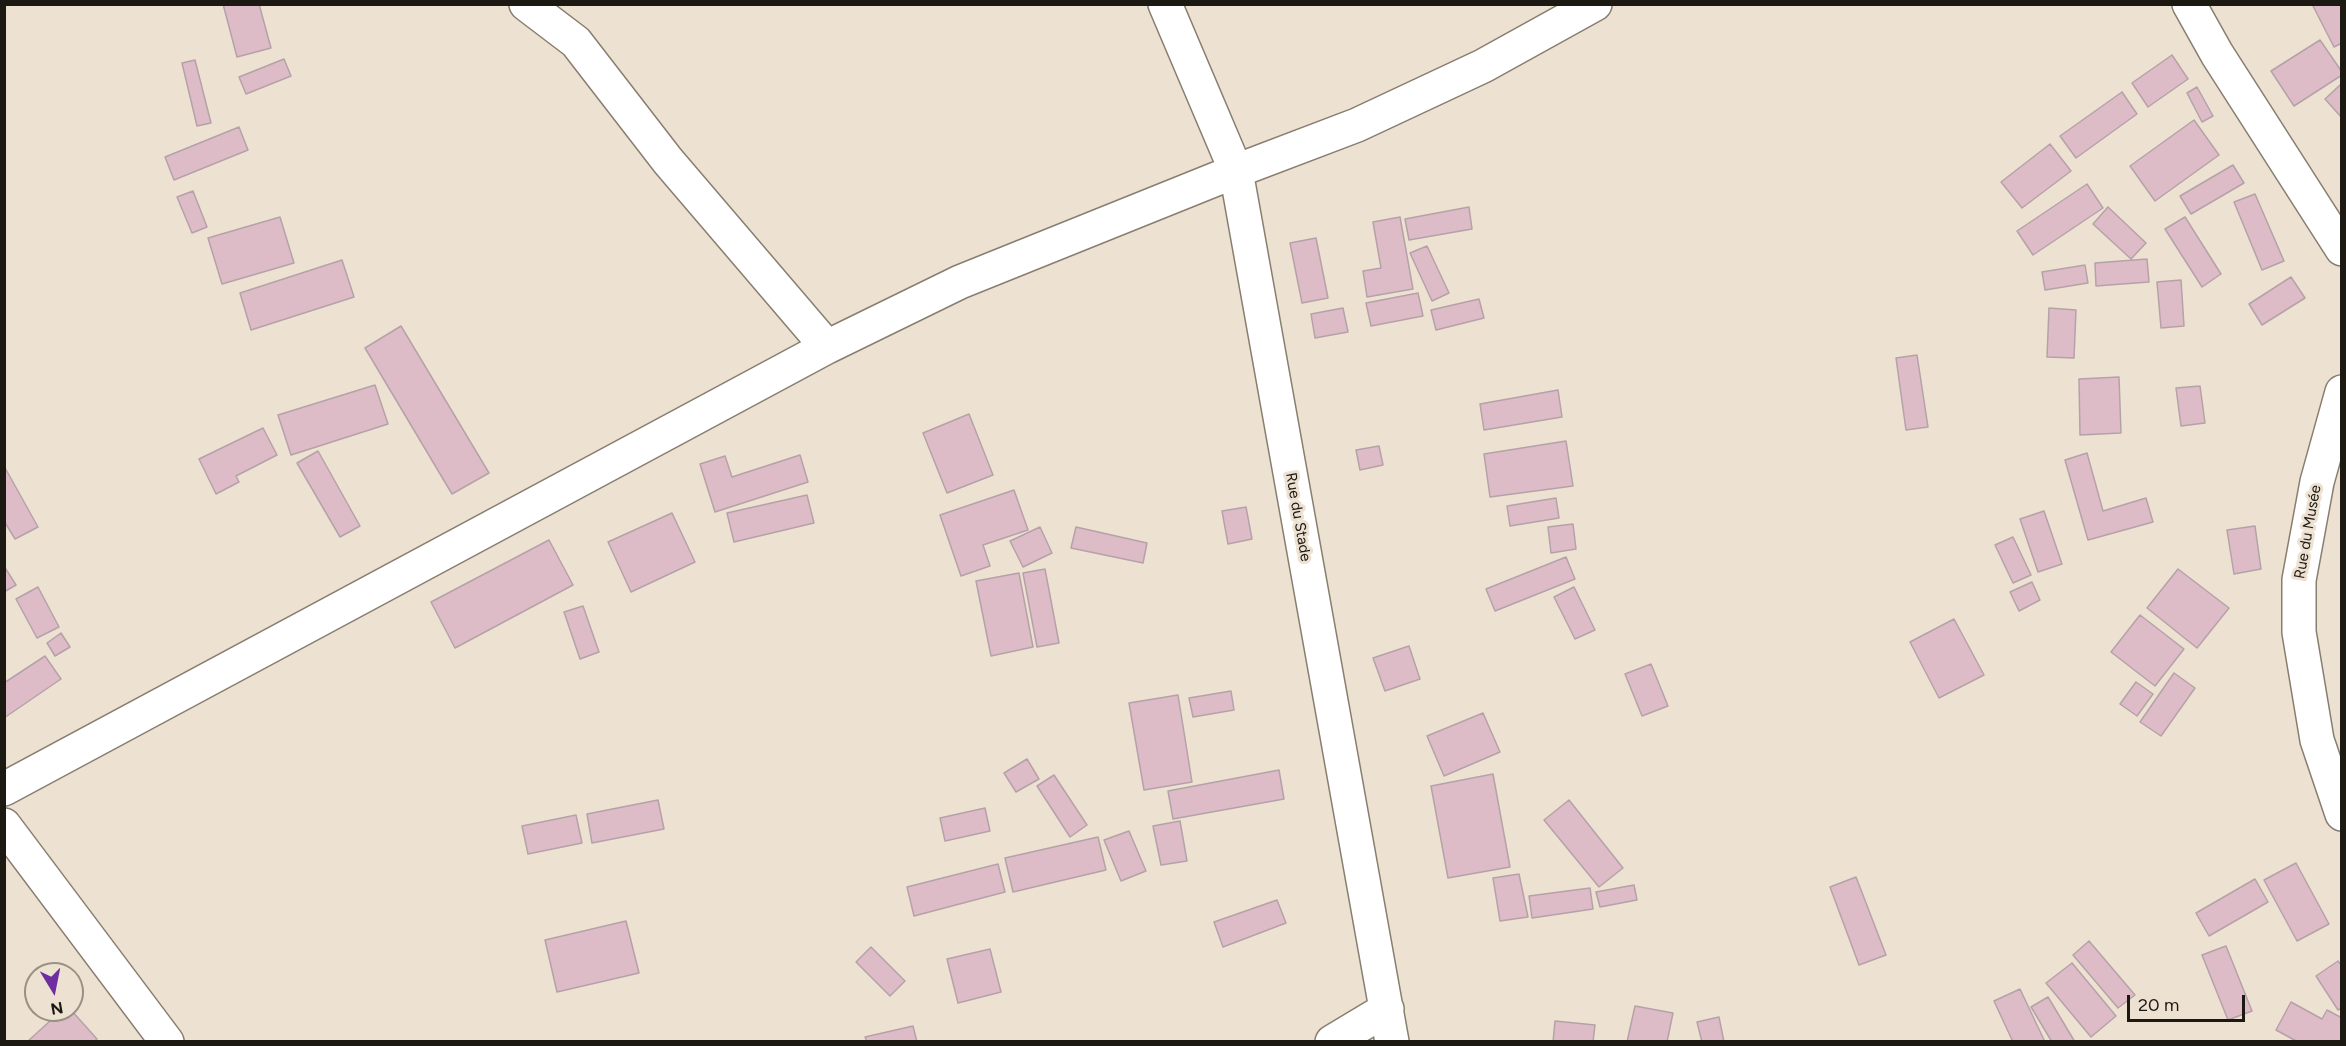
<!DOCTYPE html>
<html>
<head>
<meta charset="utf-8">
<style>
	body { margin:0 }
	#map { position:relative; width:2346px; height:1046px; overflow:hidden; background:#ede1d2; font-family:Figtree,sans-serif }
	canvas { display:block }
	.frame { position:absolute; inset:0; border:6px solid #1c1812; pointer-events:none }
	.north { position:absolute; left:24px; top:962px; width:60px; height:60px; box-sizing:border-box; background:#ede1d2; border:2px solid #999185; border-radius:50%; rotate:170deg; font-size:16px; font-weight:700; line-height:24px; text-align:center; color:#1c1812 }
	.north::after { content:''; display:block; margin:auto; width:21px; height:27px; background:#702ca1; clip-path:polygon(50% 0,100% 100%,50% 72%,0 100%) }
	.scale { position:absolute; left:2127px; top:995px; width:118px; height:27px; box-sizing:border-box; border:3px solid #1c1812; border-top:0; padding-left:8px; font-size:18px; line-height:21px; white-space:nowrap; color:#1c1812; -webkit-text-stroke:4px #ede1d2; paint-order:stroke }
</style>
</head>
<body>
<div id="map">
<canvas width="2346" height="1046"></canvas>
<div class="frame"></div>
<div class="north">N</div>
<div class="scale">20 m</div>
</div>
<script>
const context = document.querySelector('canvas').getContext('2d');
context.lineJoin = 'round';
function fillPath(path, color) {
  context.fillStyle = color;
  context.fill(path, 'evenodd');
}
function poly(rows) {
  const path = new Path2D();
  for (const r of rows) {
    path.moveTo(r[0], r[1]);
    for (let i = 2; i < r.length; i += 2) path.lineTo(r[i], r[i + 1]);
  }
  return path;
}
function stroke(path, color, width, dash) {
  context.strokeStyle = color;
  context.lineWidth = width;
  context.lineCap = dash ? 'butt' : 'round';
  context.setLineDash(dash || []);
  context.stroke(path);
}
function drawText(font, color, halo, rows, align = 'center') {
  context.font = font + ' Figtree,sans-serif';
  context.lineWidth = 6;
  context.setLineDash([]);
  context.textBaseline = 'middle';
  context.strokeStyle = halo;
  context.fillStyle = color;
  for (const [text, x, y, turn = 0] of rows) {
    context.save();
    context.translate(x, y);
    context.rotate((+turn || 0) * Math.PI / 180);
    context.textAlign = isNaN(turn) ? turn : align;
    if (halo) context.strokeText(text, 0, 0);
    context.fillText(text, 0, 0);
    context.restore();
  }
}
const building = poly([
	[223,4,259,4,271,48,237,57,223,4],
	[2312,4,2342,4,2342,43,2334,47,2312,4],
	[2320,40,2342,72,2342,75,2294,106,2271,71,2320,40],
	[2172,55,2188,79,2148,107,2132,83,2172,55],
	[284,59,291,76,246,94,239,77,284,59],
	[195,60,211,123,197,126,182,63,195,60],
	[2340,85,2342,86,2342,118,2325,99,2340,85],
	[2197,87,2213,116,2202,122,2187,93,2197,87],
	[2122,92,2137,114,2076,158,2060,136,2122,92],
	[2194,120,2219,155,2155,201,2130,166,2194,120],
	[239,127,248,150,174,180,165,157,239,127],
	[2050,144,2071,171,2022,208,2001,182,2050,144],
	[2233,165,2244,183,2191,214,2180,196,2233,165],
	[2087,184,2103,208,2033,255,2017,231,2087,184],
	[193,191,207,227,192,233,177,197,193,191],
	[2255,194,2284,261,2262,270,2234,202,2255,194],
	[1469,207,1472,229,1409,240,1405,219,1469,207],
	[2108,207,2146,243,2131,259,2093,224,2108,207],
	[280,217,294,263,222,284,208,238,280,217],
	[1400,217,1413,289,1367,297,1363,271,1381,268,1373,222,1400,217],
	[2185,217,2221,274,2202,287,2165,229,2185,217],
	[1316,238,1328,298,1302,303,1290,243,1316,238],
	[1427,246,1449,293,1432,301,1410,253,1427,246],
	[2147,259,2149,282,2096,286,2095,263,2147,259],
	[342,260,354,297,251,330,240,293,342,260],
	[2085,265,2088,283,2045,290,2042,272,2085,265],
	[2291,277,2305,298,2262,325,2249,304,2291,277],
	[2181,280,2184,326,2161,328,2157,282,2181,280],
	[1418,293,1423,316,1371,326,1366,303,1418,293],
	[1479,299,1484,318,1436,330,1431,310,1479,299],
	[1343,308,1348,332,1315,338,1311,314,1343,308],
	[2049,308,2076,310,2074,358,2047,357,2049,308],
	[401,326,489,473,452,494,365,348,401,326],
	[1917,355,1928,427,1906,430,1896,358,1917,355],
	[2119,377,2121,433,2080,435,2079,379,2119,377],
	[375,385,388,424,291,455,278,415,375,385],
	[2200,386,2205,423,2181,426,2176,388,2200,386],
	[1558,390,1562,417,1484,430,1480,404,1558,390],
	[969,414,993,475,947,493,923,433,969,414],
	[263,428,277,455,236,476,239,482,216,494,199,459,263,428],
	[1566,441,1573,486,1490,497,1484,454,1566,441],
	[1379,446,1383,465,1360,470,1356,450,1379,446],
	[318,451,360,526,340,537,297,463,318,451],
	[2087,453,2103,511,2146,498,2153,522,2088,540,2065,460,2087,453],
	[800,455,808,482,715,512,700,464,725,456,732,477,800,455],
	[4,466,38,527,15,539,4,521,4,466],
	[1014,490,1028,530,983,545,990,566,961,576,940,515,1014,490],
	[807,495,814,523,734,542,727,513,807,495],
	[1556,498,1559,518,1510,526,1507,506,1556,498],
	[1246,507,1252,539,1228,544,1222,511,1246,507],
	[2044,511,2062,564,2038,572,2020,519,2044,511],
	[672,513,695,562,631,592,608,542,672,513],
	[1573,524,1576,549,1551,553,1548,527,1573,524],
	[2255,526,2261,569,2234,574,2227,530,2255,526],
	[1040,527,1052,553,1023,567,1010,541,1040,527],
	[1076,527,1147,543,1143,563,1071,548,1076,527],
	[2013,537,2031,575,2013,583,1995,545,2013,537],
	[549,540,573,585,455,648,431,602,549,540],
	[1566,557,1575,579,1495,611,1486,589,1566,557],
	[4,566,16,585,4,592,4,566],
	[1045,569,1059,643,1037,647,1023,573,1045,569],
	[2178,569,2229,608,2197,648,2147,608,2178,569],
	[1019,573,1033,647,991,656,976,581,1019,573],
	[2032,582,2040,600,2019,611,2010,592,2032,582],
	[38,587,59,627,37,638,16,599,38,587],
	[1574,587,1595,630,1575,639,1554,597,1574,587],
	[583,606,599,652,580,659,564,612,583,606],
	[2140,615,2184,649,2155,686,2111,652,2140,615],
	[1954,619,1984,675,1939,698,1910,642,1954,619],
	[61,633,70,647,55,656,47,643,61,633],
	[1409,646,1420,679,1385,691,1373,658,1409,646],
	[45,656,61,679,4,718,4,683,45,656],
	[1651,664,1668,706,1642,716,1625,674,1651,664],
	[2174,673,2195,688,2161,736,2140,722,2174,673],
	[2136,682,2153,694,2137,716,2120,704,2136,682],
	[1231,691,1234,710,1193,717,1189,698,1231,691],
	[1178,695,1192,782,1144,790,1129,703,1178,695],
	[1483,713,1500,752,1444,776,1427,736,1483,713],
	[1027,759,1039,779,1016,792,1004,773,1027,759],
	[1279,770,1284,799,1173,819,1168,791,1279,770],
	[1493,774,1510,867,1448,878,1431,786,1493,774],
	[1054,775,1087,825,1070,837,1037,786,1054,775],
	[658,800,664,829,592,843,587,814,658,800],
	[1569,800,1623,868,1599,887,1544,820,1569,800],
	[985,808,990,831,945,841,940,818,985,808],
	[576,815,582,843,528,854,522,826,576,815],
	[1180,821,1187,861,1161,865,1153,826,1180,821],
	[1129,831,1146,871,1121,881,1104,840,1129,831],
	[1098,837,1106,870,1013,892,1005,858,1098,837],
	[2296,863,2329,924,2297,941,2264,880,2296,863],
	[998,864,1005,892,914,916,907,887,998,864],
	[1519,874,1528,917,1500,921,1493,878,1519,874],
	[1856,877,1886,955,1859,965,1830,887,1856,877],
	[2255,879,2268,902,2209,936,2196,913,2255,879],
	[1634,885,1637,900,1600,907,1596,892,1634,885],
	[1590,888,1593,909,1532,918,1529,896,1590,888],
	[1277,900,1286,923,1223,947,1214,922,1277,900],
	[626,921,639,973,557,992,545,940,626,921],
	[2089,941,2135,995,2118,1008,2073,955,2089,941],
	[2226,946,2252,1011,2228,1020,2202,955,2226,946],
	[871,947,905,981,890,996,856,962,871,947],
	[990,949,1001,992,958,1003,947,959,990,949],
	[2338,961,2342,966,2342,1008,2338,1010,2316,976,2338,961],
	[2072,963,2116,1016,2091,1037,2046,983,2072,963],
	[2020,989,2045,1042,2013,1042,1994,1001,2020,989],
	[2048,997,2075,1042,2052,1042,2031,1007,2048,997],
	[2291,1002,2322,1019,2327,1010,2342,1018,2342,1042,2298,1042,2276,1030,2291,1002],
	[1635,1006,1673,1013,1667,1042,1627,1042,1635,1006],
	[62,1010,71,1010,97,1039,94,1042,27,1042,62,1010],
	[1719,1017,1724,1042,1702,1042,1697,1022,1719,1017],
	[1555,1021,1595,1025,1593,1042,1553,1042,1555,1021],
	[913,1026,917,1042,867,1042,865,1037,913,1026]
]);
const street = poly([
	[526,4,576,42,668,161,827,347],
	[1165,4,1236,171,1392,1042],
	[2189,4,2217,54,2342,249],
	[2342,392,2317,482,2299,580,2299,632,2317,740,2342,814],
	[4,789,827,347,960,282,1236,171,1357,125,1483,66,1595,4],
	[4,825,167,1042],
	[1332,1042,1387,1009]
]);
const streetNames = [
	["Rue du Stade",1298,517,80],
	["Rue du Musée",2308,532,-80]
];
fillPath(building, '#ddbcc7');
stroke(building, '#b5a2a8', 1.5);
stroke(street, '#887e70', 36);
stroke(street, '#fff', 33);
drawText('15px', '#1c1812', '#ede1d2', streetNames);
</script>
</body>
</html>
